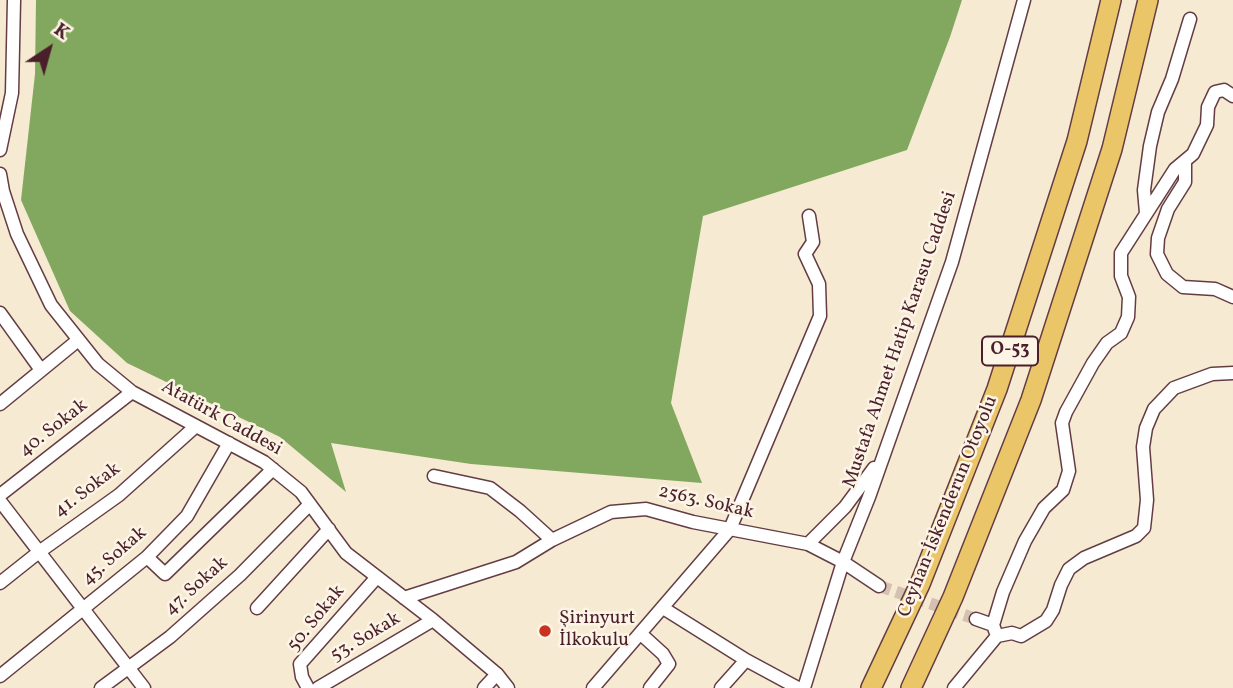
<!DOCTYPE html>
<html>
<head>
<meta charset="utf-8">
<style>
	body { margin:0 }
	#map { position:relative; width:1233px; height:688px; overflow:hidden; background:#f7ead3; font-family:Vollkorn,serif }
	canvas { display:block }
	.north { position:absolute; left:14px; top:14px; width:70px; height:70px; -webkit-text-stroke:5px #fcf5e5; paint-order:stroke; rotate:36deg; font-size:19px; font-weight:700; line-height:28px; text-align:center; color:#4a1f2b }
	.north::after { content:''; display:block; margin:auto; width:24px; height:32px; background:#4a1f2b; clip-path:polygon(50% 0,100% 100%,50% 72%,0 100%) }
</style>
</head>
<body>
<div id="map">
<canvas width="1233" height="688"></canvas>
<div class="north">K</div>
</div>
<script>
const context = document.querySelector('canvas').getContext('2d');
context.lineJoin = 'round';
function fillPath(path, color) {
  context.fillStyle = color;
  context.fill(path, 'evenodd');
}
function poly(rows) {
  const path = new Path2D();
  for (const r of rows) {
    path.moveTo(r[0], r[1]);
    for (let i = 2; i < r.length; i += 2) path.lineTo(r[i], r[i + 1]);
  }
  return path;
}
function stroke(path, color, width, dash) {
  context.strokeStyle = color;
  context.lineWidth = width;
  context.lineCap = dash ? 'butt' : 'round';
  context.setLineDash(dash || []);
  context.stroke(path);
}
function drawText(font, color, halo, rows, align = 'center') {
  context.font = font + ' Vollkorn,serif';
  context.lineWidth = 5;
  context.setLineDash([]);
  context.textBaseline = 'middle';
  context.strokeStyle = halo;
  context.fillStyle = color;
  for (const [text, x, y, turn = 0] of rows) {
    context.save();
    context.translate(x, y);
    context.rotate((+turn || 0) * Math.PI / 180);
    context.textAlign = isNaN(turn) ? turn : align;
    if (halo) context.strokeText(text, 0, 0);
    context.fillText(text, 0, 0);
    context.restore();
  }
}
const forest = poly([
	[36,0,962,0,950,37,907,150,703,216,671,403,702,483,471,464,331,443,346,492,280,437,127,363,70,311,21,200,35,74]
]);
const minorTunnel = poly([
	[879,586,976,619]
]);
const minor = poly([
	[1233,96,1224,90,1215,92,1208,107,1207,125,1193,154,1175,169,1121,253,1121,276,1129,297,1128,317,1121,333,1107,343,1093,363,1066,412,1062,423,1069,471,1063,490,1044,508,1025,541,1003,592,993,625,997,636,1012,633,1021,636,1046,621,1053,610,1061,585,1069,569,1084,558,1136,536,1144,528,1147,500,1143,447,1146,428,1154,409,1174,388,1212,374,1233,373],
	[0,150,12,93,14,0],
	[1185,162,1185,182,1168,209,1158,238,1157,254,1167,274,1183,287,1215,289,1233,297],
	[0,174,3,191,17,234,51,305,98,364,132,392,264,462,301,492,346,553,433,620,497,674,508,688],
	[1146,213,1144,190,1150,146,1158,112,1172,79,1190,19],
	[0,313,41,370],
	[0,404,77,341],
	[434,476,490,488,520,511,552,540],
	[0,495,132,392],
	[0,501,144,688],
	[808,544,845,507,874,468],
	[147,557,165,574,273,469],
	[0,583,39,552,119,495,196,426],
	[404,598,516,562,552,540,611,512,646,509,693,522,808,544,843,562,879,586],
	[257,608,329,529],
	[663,608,746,660,798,688],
	[976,619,993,625],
	[641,634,663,654,669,664,650,688],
	[0,676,147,557,187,516,229,443],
	[101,688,170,637,240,575,310,504],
	[308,688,302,677,300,664,377,577],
	[318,688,433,620],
	[484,688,497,674],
	[593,688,730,529,820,316,819,284,805,254,813,242,809,216],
	[721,688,746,660],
	[804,688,843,562,869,497,952,262,1024,0],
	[954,688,997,636]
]);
const highway = poly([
	[871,688,920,584,997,389,1077,141,1111,0],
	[911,688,953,597,1031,400,1112,149,1148,0]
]);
const markers = [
	[545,631,7,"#c8321e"]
];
const shields = [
	[1010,351,56]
];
const shieldNames = [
	["O-53",1010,351]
];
const streetNames = [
	["Mustafa Ahmet Hatip Karasu Caddesi",901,340,-71],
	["Atatürk Caddesi",221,419,29],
	["40. Sokak",54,429,-38],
	["41. Sokak",88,491,-37],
	["2563. Sokak",706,503,13],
	["Ceyhan-İskenderun Otoyolu",949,507,-68],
	["45. Sokak",115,557,-41],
	["47. Sokak",197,587,-42],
	["50. Sokak",317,619,-51],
	["53. Sokak",366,638,-31]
];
const poiNames = [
	["Şirinyurt",559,620],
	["İlkokulu",559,642]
];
fillPath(forest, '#82a85f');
stroke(minorTunnel, '#d4c1b1', 12, [12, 6]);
stroke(minor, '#643d44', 15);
stroke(highway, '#643d44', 22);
stroke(minor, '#fff', 12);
stroke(highway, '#ebc669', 19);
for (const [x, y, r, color] of markers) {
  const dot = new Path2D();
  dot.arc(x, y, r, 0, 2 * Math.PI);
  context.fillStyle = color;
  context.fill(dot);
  stroke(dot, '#fcf5e5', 2.5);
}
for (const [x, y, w] of shields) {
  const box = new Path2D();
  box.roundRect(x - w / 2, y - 14.5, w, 29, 5);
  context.fillStyle = '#fcf5e5';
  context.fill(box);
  stroke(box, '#4a1f2b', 2);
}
drawText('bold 18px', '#4a1f2b', null, shieldNames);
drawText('19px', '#4a1f2b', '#fcf5e5', streetNames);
drawText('19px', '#4a1f2b', '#fcf5e5', poiNames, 'left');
</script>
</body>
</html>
